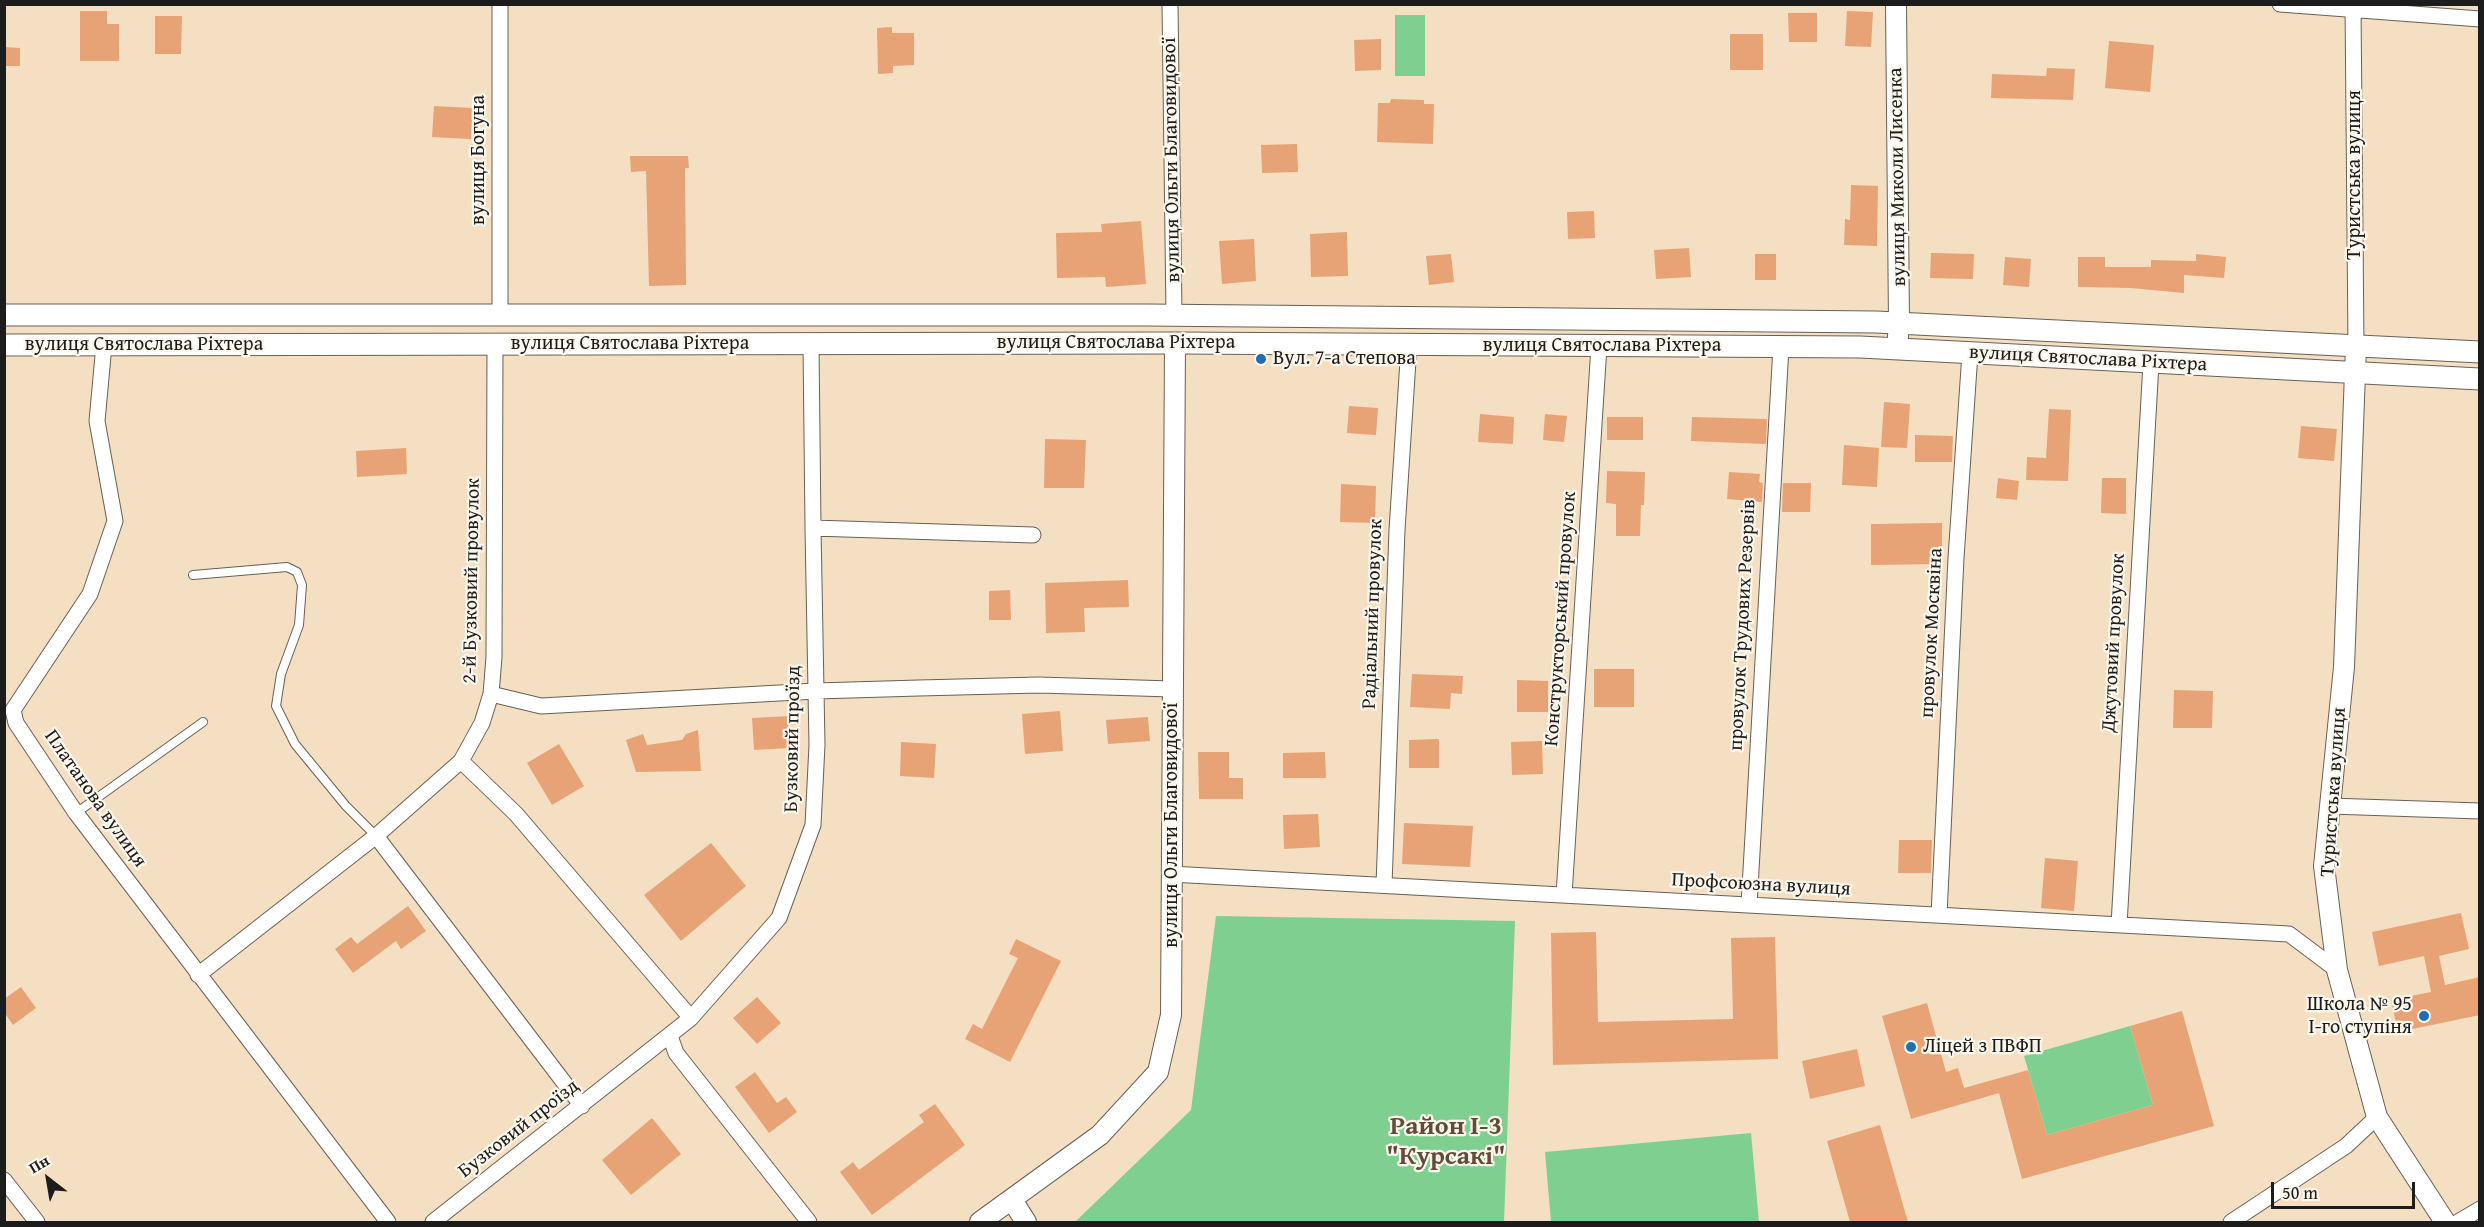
<!DOCTYPE html>
<html>
<head>
<meta charset="utf-8">
<style>
	body { margin:0 }
	#map { position:relative; width:2484px; height:1227px; overflow:hidden; background:#f4dfc3; font-family:"Gentium Book Plus",serif }
	canvas { display:block }
	.frame { position:absolute; inset:0; border:6px solid #1c1c1c; pointer-events:none }
	.north { position:absolute; left:18px; top:1149px; width:60px; height:60px; -webkit-text-stroke:4px #fbf7ec; paint-order:stroke; rotate:329deg; font-size:16px; font-weight:700; line-height:24px; text-align:center; color:#1c1c1c }
	.north::after { content:''; display:block; margin:auto; width:21px; height:27px; background:#1c1c1c; clip-path:polygon(50% 0,100% 100%,50% 72%,0 100%) }
	.scale { position:absolute; left:2271px; top:1182px; width:144px; height:27px; box-sizing:border-box; border:3px solid #1c1c1c; border-top:0; padding-left:8px; font-size:18px; line-height:21px; white-space:nowrap; color:#1c1c1c; -webkit-text-stroke:4px #fbf7ec; paint-order:stroke }
</style>
</head>
<body>
<div id="map">
<canvas width="2484" height="1227"></canvas>
<div class="frame"></div>
<div class="north">Пн</div>
<div class="scale">50 m</div>
</div>
<script>
const context = document.querySelector('canvas').getContext('2d');
context.lineJoin = 'round';
function fillPath(path, color) {
  context.fillStyle = color;
  context.fill(path, 'evenodd');
}
function poly(rows) {
  const path = new Path2D();
  for (const r of rows) {
    path.moveTo(r[0], r[1]);
    for (let i = 2; i < r.length; i += 2) path.lineTo(r[i], r[i + 1]);
  }
  return path;
}
function stroke(path, color, width, dash) {
  context.strokeStyle = color;
  context.lineWidth = width;
  context.lineCap = dash ? 'butt' : 'round';
  context.setLineDash(dash || []);
  context.stroke(path);
}
function drawText(font, color, halo, rows, align = 'center') {
  context.font = font + ' "Gentium Book Plus",serif';
  context.lineWidth = 4.5;
  context.setLineDash([]);
  context.textBaseline = 'middle';
  context.strokeStyle = halo;
  context.fillStyle = color;
  for (const [text, x, y, turn = 0] of rows) {
    context.save();
    context.translate(x, y);
    context.rotate((+turn || 0) * Math.PI / 180);
    context.textAlign = isNaN(turn) ? turn : align;
    if (halo) context.strokeText(text, 0, 0);
    context.fillText(text, 0, 0);
    context.restore();
  }
}
const green = poly([
	[1395,15,1425,15,1425,76,1395,76],
	[1216,916,1515,921,1504,1222,1075,1222,1191,1110],
	[2130,1026,2153,1105,2047,1135,2024,1056],
	[1751,1133,1759,1222,1551,1222,1545,1152]
]);
const building = poly([
	[80,11,107,11,107,24,119,24,119,61,80,61],
	[1847,11,1873,12,1871,47,1845,46],
	[1788,13,1817,13,1817,42,1789,42],
	[155,16,182,16,181,54,155,54],
	[892,27,892,33,914,33,914,65,893,66,893,73,878,74,877,28],
	[1730,34,1763,34,1763,70,1730,70],
	[1381,39,1381,70,1355,71,1354,40],
	[2109,41,2154,45,2150,92,2105,88],
	[4,47,20,48,20,66,4,66],
	[2047,68,2075,69,2073,100,1991,98,1992,74,2046,76],
	[1391,99,1424,100,1424,104,1434,104,1433,144,1377,142,1378,103,1390,103],
	[434,106,473,108,471,139,432,137],
	[1297,144,1298,172,1262,173,1261,145],
	[630,156,688,156,689,168,685,168,686,285,649,286,646,171,631,172],
	[1851,185,1878,186,1877,246,1844,245,1845,219,1850,220],
	[1594,211,1595,238,1568,239,1567,212],
	[1141,221,1146,284,1106,287,1105,277,1057,278,1056,233,1102,232,1101,224],
	[1347,232,1348,276,1311,277,1310,234],
	[1254,239,1256,281,1222,284,1219,241],
	[1689,248,1691,277,1656,279,1654,250],
	[1931,253,1974,254,1973,279,1930,278],
	[1451,254,1454,282,1429,285,1426,256],
	[1755,254,1776,254,1776,280,1755,280],
	[2196,254,2226,257,2224,278,2184,275,2184,293,2131,288,2078,287,2078,257,2105,257,2105,267,2151,267,2151,260,2196,261],
	[2005,257,2031,259,2029,287,2003,285],
	[1884,402,1910,404,1907,448,1881,447],
	[1349,406,1378,408,1376,435,1347,433],
	[2049,409,2071,410,2068,481,2026,480,2027,457,2046,458],
	[1480,414,1514,417,1513,444,1478,442],
	[1545,414,1567,416,1564,442,1543,440],
	[1607,417,1643,417,1643,440,1607,440],
	[1692,417,1767,419,1766,444,1691,441],
	[2301,426,2337,429,2334,461,2298,458],
	[1915,435,1953,436,1952,462,1915,462],
	[1045,439,1086,440,1084,488,1044,488],
	[1844,445,1879,448,1877,487,1842,485],
	[406,448,407,474,357,477,356,451],
	[1607,471,1645,472,1644,505,1641,505,1640,536,1616,536,1616,504,1606,503],
	[1729,472,1760,474,1759,482,1763,483,1762,502,1727,499],
	[1998,478,2019,481,2017,500,1996,498],
	[2102,478,2126,478,2126,514,2101,513],
	[1783,483,1811,483,1810,512,1782,512],
	[1341,484,1376,486,1375,523,1340,522],
	[1942,523,1942,564,1871,565,1871,524],
	[1128,580,1129,607,1084,608,1085,632,1046,633,1045,583],
	[1010,590,1011,620,989,620,989,591],
	[1594,669,1634,669,1634,707,1594,707],
	[1412,674,1463,676,1462,694,1451,693,1450,709,1410,707],
	[1517,680,1548,681,1548,712,1517,712],
	[2174,690,2213,691,2212,728,2173,728],
	[1060,711,1063,751,1025,754,1022,714],
	[788,716,790,748,754,750,752,718],
	[1148,717,1150,741,1108,744,1106,720],
	[698,730,701,771,636,772,626,740,643,734,647,745,682,740,686,734],
	[1439,739,1439,768,1409,768,1409,740],
	[1542,741,1543,774,1512,775,1511,742],
	[901,742,936,744,934,778,900,776],
	[559,744,584,786,552,805,527,763],
	[1198,752,1229,752,1229,778,1243,778,1243,799,1199,799],
	[1325,752,1326,778,1283,778,1283,753],
	[1318,814,1320,847,1284,849,1283,815],
	[1404,823,1473,826,1470,867,1402,864],
	[1899,840,1932,840,1931,873,1898,873],
	[711,843,746,886,681,941,644,895],
	[2045,858,2078,861,2074,911,2041,908],
	[408,906,426,931,401,949,396,941,353,973,335,949,351,937,357,944],
	[2461,913,2469,949,2439,956,2445,985,2480,977,2480,1015,2398,1032,2391,1000,2431,992,2424,956,2379,966,2372,932],
	[1596,932,1598,1022,1733,1019,1731,938,1775,937,1778,1059,1553,1065,1551,933],
	[1016,939,1061,961,1010,1062,965,1039,973,1024,982,1029,1018,958,1009,954],
	[21,987,36,1008,13,1025,4,1012,4,999],
	[757,997,781,1023,757,1044,733,1018],
	[1927,1003,1946,1072,1958,1068,1964,1088,2028,1070,2047,1135,2153,1105,2130,1026,2182,1011,2214,1126,2022,1179,1999,1093,1911,1119,1882,1016],
	[1857,1049,1865,1086,1810,1099,1802,1061],
	[755,1072,777,1103,786,1097,797,1112,769,1133,735,1087],
	[935,1104,965,1145,872,1215,840,1172,853,1162,859,1170,924,1122,919,1115],
	[652,1118,681,1154,631,1195,602,1160],
	[1880,1125,1908,1222,1850,1222,1827,1141]
]);
const service = poly([
	[193,575,287,567,297,572,302,585,299,625,281,674,276,706,295,744,346,806,376,836],
	[76,813,203,722]
]);
const minor = poly([
	[1170,4,1174,315],
	[2280,4,2480,19],
	[2353,4,2356,346],
	[500,316,500,4],
	[811,344,813,528],
	[104,345,97,421,115,521,90,594,13,710,16,723,76,813,388,1222],
	[491,694,541,706,816,691,919,688,1039,685,1172,689],
	[461,761,516,814,691,1018],
	[2330,806,2480,811],
	[376,836,582,1106],
	[1170,874,2289,934,2337,970],
	[1384,885,1397,530,1409,345],
	[1564,895,1599,346],
	[1749,905,1781,347],
	[1939,915,1956,558,1970,353],
	[2119,925,2151,363],
	[198,975,376,836,461,761,482,723,491,694,494,657,495,344],
	[670,1036,676,1053,809,1222],
	[4,1180,37,1222],
	[433,1222,691,1018,779,918,813,825,817,745,813,528,1033,535],
	[2231,1222,2346,1146,2377,1117],
	[2458,1222,2480,1209]
]);
const tertiary = poly([
	[1896,4,1899,323,1897,349],
	[2356,346,2344,667,2324,866,2337,970,2377,1117,2445,1222],
	[1012,1200,1026,1222],
	[980,1222,1100,1135,1158,1072,1171,1015,1175,343]
]);
const secondary = poly([
	[4,315,1147,315,1876,322,2480,352],
	[4,345,1175,343,1860,347,2480,379]
]);
const markers = [
	[1261,359,6,"#1f6fb2"],
	[2424,1016,6,"#1f6fb2"],
	[1911,1047,6,"#1f6fb2"]
];
const streetNames = [
	["вулиця Богуна",479,160,-90],
	["вулиця Ольги Благовидової",1172,160,-91],
	["Туристська вулиця",2355,175,-90],
	["вулиця Миколи Лисенка",1898,177,-91],
	["вулиця Святослава Ріхтера",1116,343],
	["вулиця Святослава Ріхтера",630,344],
	["вулиця Святослава Ріхтера",144,345],
	["вулиця Святослава Ріхтера",1602,346],
	["вулиця Святослава Ріхтера",2088,359,3],
	["2-й Бузковий провулок",472,581,-89],
	["Радіальний провулок",1373,614,-88],
	["Конструкторський провулок",1561,619,-86],
	["провулок Трудових Резервів",1743,625,-87],
	["провулок Москвіна",1932,633,-87],
	["Джутовий провулок",2114,643,-87],
	["Бузковий проїзд",793,739,-89],
	["Туристська вулиця",2334,792,-86],
	["Платанова вулиця",95,799,55],
	["вулиця Ольги Благовидової",1172,825,-90],
	["Профсоюзна вулиця",1761,885,3],
	["Бузковий проїзд",519,1129,-38]
];
const poiNames = [
	["Вул. 7-а Степова",1273,359],
	["Школа № 95",2412,1005,"right"],
	["І-го ступіня",2412,1028,"right"],
	["Ліцей з ПВФП",1923,1047]
];
const districtNames = [
	["Район І-3",1446,1127],
	["\"Курсакі\"",1446,1157]
];
fillPath(green, '#7fd090');
fillPath(building, '#e7a375');
stroke(service, '#686056', 10);
stroke(minor, '#686056', 17);
stroke(tertiary, '#686056', 22);
stroke(secondary, '#686056', 23);
stroke(service, '#fff', 8);
stroke(minor, '#fff', 15);
stroke(tertiary, '#fff', 20);
stroke(secondary, '#fff', 21);
for (const [x, y, r, color] of markers) {
  const dot = new Path2D();
  dot.arc(x, y, r, 0, 2 * Math.PI);
  context.fillStyle = color;
  context.fill(dot);
  stroke(dot, '#fbf7ec', 2);
}
drawText('20px', '#1c1c1c', '#fbf7ec', streetNames);
drawText('20px', '#1c1c1c', '#fbf7ec', poiNames, 'left');
drawText('bold 26px', '#634b3b', '#fbf7ec', districtNames);
</script>
</body>
</html>
